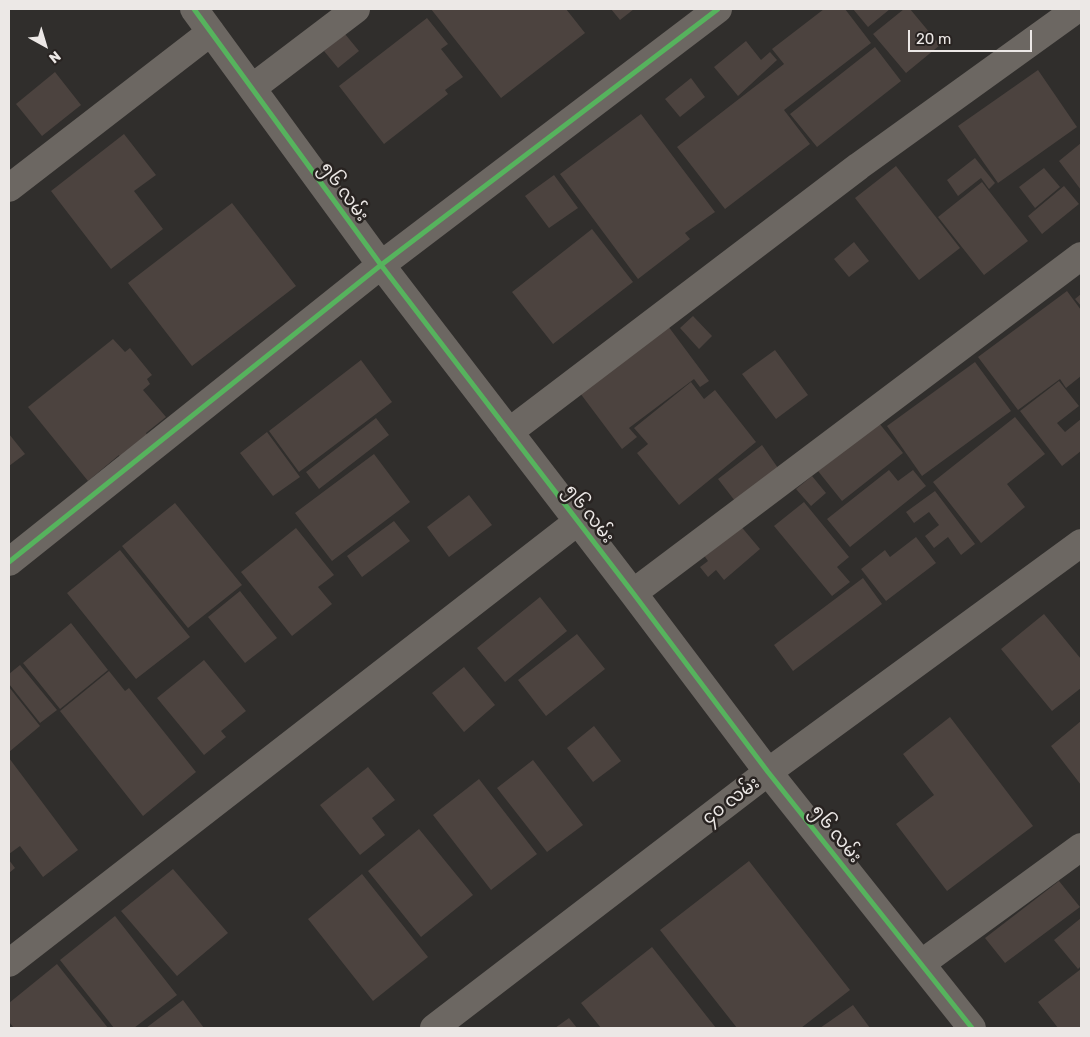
<!DOCTYPE html>
<html>
<head>
<meta charset="utf-8">
<style>
	body { margin:0 }
	#map { position:relative; width:1090px; height:1037px; overflow:hidden; background:#302e2c; font-family:Rubik,sans-serif }
	canvas { display:block }
	.frame { position:absolute; inset:0; border:10px solid #ece8e6; pointer-events:none }
	.north { position:absolute; left:20px; top:20px; width:50px; height:50px; -webkit-text-stroke:4px #282321; paint-order:stroke; rotate:141deg; font-size:14px; font-weight:700; line-height:20px; text-align:center; color:#ece8e6 }
	.north::after { content:''; display:block; margin:auto; width:18px; height:22px; background:#ece8e6; clip-path:polygon(50% 0,100% 100%,50% 72%,0 100%) }
	.scale { position:absolute; left:908px; top:30px; width:124px; height:22px; box-sizing:border-box; border:2px solid #ece8e6; border-top:0; padding-left:6px; font-size:15px; line-height:18px; white-space:nowrap; color:#ece8e6; -webkit-text-stroke:4px #282321; paint-order:stroke }
</style>
</head>
<body>
<div id="map">
<canvas width="1090" height="1037"></canvas>
<div class="frame"></div>
<div class="north">N</div>
<div class="scale">20 m</div>
</div>
<script>
const context = document.querySelector('canvas').getContext('2d');
context.lineJoin = 'round';
function fillPath(path, color) {
  context.fillStyle = color;
  context.fill(path, 'evenodd');
}
function poly(rows) {
  const path = new Path2D();
  for (const r of rows) {
    path.moveTo(r[0], r[1]);
    for (let i = 2; i < r.length; i += 2) path.lineTo(r[i], r[i + 1]);
  }
  return path;
}
function stroke(path, color, width, dash) {
  context.strokeStyle = color;
  context.lineWidth = width;
  context.lineCap = dash ? 'butt' : 'round';
  context.setLineDash(dash || []);
  context.stroke(path);
}
function drawText(font, color, halo, rows, align = 'center') {
  context.font = font + ' Rubik,"Noto Sans Myanmar",sans-serif';
  context.lineWidth = 5;
  context.setLineDash([]);
  context.textBaseline = 'middle';
  context.strokeStyle = halo;
  context.fillStyle = color;
  for (const [text, x, y, turn = 0] of rows) {
    context.save();
    context.translate(x, y);
    context.rotate((+turn || 0) * Math.PI / 180);
    context.textAlign = isNaN(turn) ? turn : align;
    if (halo) context.strokeText(text, 0, 0);
    context.fillText(text, 0, 0);
    context.restore();
  }
}
const building = poly([
	[431,9,566,9,585,33,501,98],
	[611,9,634,9,620,20],
	[824,9,845,9,871,43,784,110,810,144,725,209,677,147,784,64,772,49],
	[853,9,890,9,868,27],
	[904,9,910,9,940,45,906,73,873,34],
	[427,18,448,44,441,49,463,77,445,90,448,94,384,144,339,86],
	[345,34,359,51,338,68,324,51],
	[746,41,761,60,770,52,777,60,738,96,714,67],
	[875,47,901,81,817,147,790,114],
	[1038,70,1077,127,998,183,958,126],
	[55,72,81,105,42,136,16,104],
	[691,78,705,97,680,117,665,99],
	[641,114,715,212,685,233,690,239,638,279,560,174],
	[124,134,156,175,134,191,163,229,111,269,51,191],
	[1081,143,1081,190,1059,161],
	[975,158,995,183,989,189,981,178,958,196,947,180],
	[896,166,960,248,919,280,855,198],
	[1044,168,1060,187,1035,208,1019,187],
	[554,175,578,208,549,228,525,196],
	[982,182,1028,241,984,275,938,217],
	[1064,186,1079,204,1042,234,1028,216],
	[232,203,296,286,192,366,128,283],
	[592,229,633,282,553,344,512,292],
	[854,242,869,261,849,277,834,259],
	[1067,291,1081,310,1081,376,1066,388,1060,379,1018,410,978,357],
	[1081,294,1081,306,1075,299],
	[693,316,712,336,699,349,680,328],
	[668,326,709,381,700,387,694,379,629,428,637,437,622,449,580,393],
	[113,339,125,352,130,348,152,375,147,379,150,384,143,390,166,417,146,433,149,438,122,460,119,455,88,481,28,407],
	[775,350,808,395,776,419,742,374],
	[361,360,392,402,299,472,269,431],
	[975,362,1011,411,922,476,887,426],
	[1059,381,1079,406,1057,423,1065,432,1081,419,1081,451,1062,466,1020,411],
	[691,382,704,399,715,390,756,442,679,505,637,453,648,444,634,428],
	[1015,417,1045,454,1007,484,1025,507,981,543,933,482],
	[376,418,389,435,319,489,306,472],
	[879,423,903,453,842,501,818,471],
	[267,432,300,477,273,496,240,453],
	[9,434,25,454,9,466],
	[762,445,778,468,735,501,718,479],
	[374,454,410,502,332,561,295,513],
	[889,470,898,481,913,470,926,486,850,547,827,519],
	[812,476,826,493,811,506,796,489],
	[935,491,975,544,961,555,948,537,934,548,925,536,939,525,929,512,914,523,906,512],
	[469,495,492,525,449,557,427,527],
	[804,502,849,557,837,567,850,582,832,596,774,526],
	[175,503,242,585,188,628,122,546],
	[394,521,410,541,362,577,347,556],
	[739,524,760,549,724,580,716,570,708,577,700,567,708,561,703,554],
	[296,528,334,575,318,587,332,604,292,636,241,572],
	[916,537,936,563,886,601,861,569,885,550,890,557],
	[120,550,190,637,136,679,67,593],
	[863,578,882,604,793,671,774,645],
	[240,591,277,638,245,663,208,617],
	[540,597,567,631,505,682,477,648],
	[1044,614,1081,659,1081,688,1052,711,1001,649],
	[71,623,108,670,60,709,23,663],
	[577,634,605,669,546,716,518,680],
	[204,660,246,711,221,731,226,737,204,755,157,698],
	[20,665,57,710,40,723,9,684,9,674],
	[464,667,495,705,464,732,432,693],
	[109,671,125,691,129,688,196,772,143,816,60,711],
	[9,687,40,726,9,752],
	[950,717,1033,826,947,891,896,824,934,795,903,754],
	[1081,721,1081,785,1051,746],
	[594,726,621,761,593,782,567,748],
	[9,758,78,850,43,877,20,846,9,854],
	[533,760,583,825,547,852,497,788],
	[368,767,395,800,372,818,385,835,360,855,320,805],
	[479,779,537,854,491,890,433,815],
	[419,829,473,895,421,937,368,871],
	[9,860,15,868,9,873],
	[749,861,850,990,801,1028,737,1028,660,930],
	[173,869,228,933,177,976,121,911],
	[362,874,428,957,373,1001,308,919],
	[1059,881,1080,907,1005,963,985,938],
	[115,916,177,995,134,1028,114,1028,60,960],
	[1081,918,1081,966,1078,969,1054,940],
	[652,947,716,1028,601,1028,581,1003],
	[57,964,108,1028,14,1028,9,1022,9,1003],
	[1081,969,1081,1028,1058,1028,1038,1002],
	[183,1000,204,1028,146,1028],
	[853,1005,870,1028,820,1028],
	[569,1018,577,1028,555,1028]
]);
const minor = poly([
	[194,9,381,265,633,593,768,772,972,1028],
	[252,88,356,9],
	[9,188,211,32],
	[509,432,859,166,1077,9],
	[9,562,381,265,718,9],
	[633,593,1081,256],
	[9,963,577,522],
	[922,963,1081,847],
	[434,1028,768,772,1081,543]
]);
const cycleway = poly([
	[194,9,381,265,633,593,768,772,972,1028],
	[9,562,381,265,718,9]
]);
const streetNames = [
	["၅၆ လမ်း",344,192,54],
	["၅၆ လမ်း",589,514,52],
	["၄၀ လမ်း",731,801,-37],
	["၅၆ လမ်း",836,834,51]
];
fillPath(building, '#4c433f');
stroke(minor, '#6c6762', 28);
stroke(cycleway, '#56b35d', 5);
drawText('18px', '#ece8e6', '#282321', streetNames);
</script>
</body>
</html>
